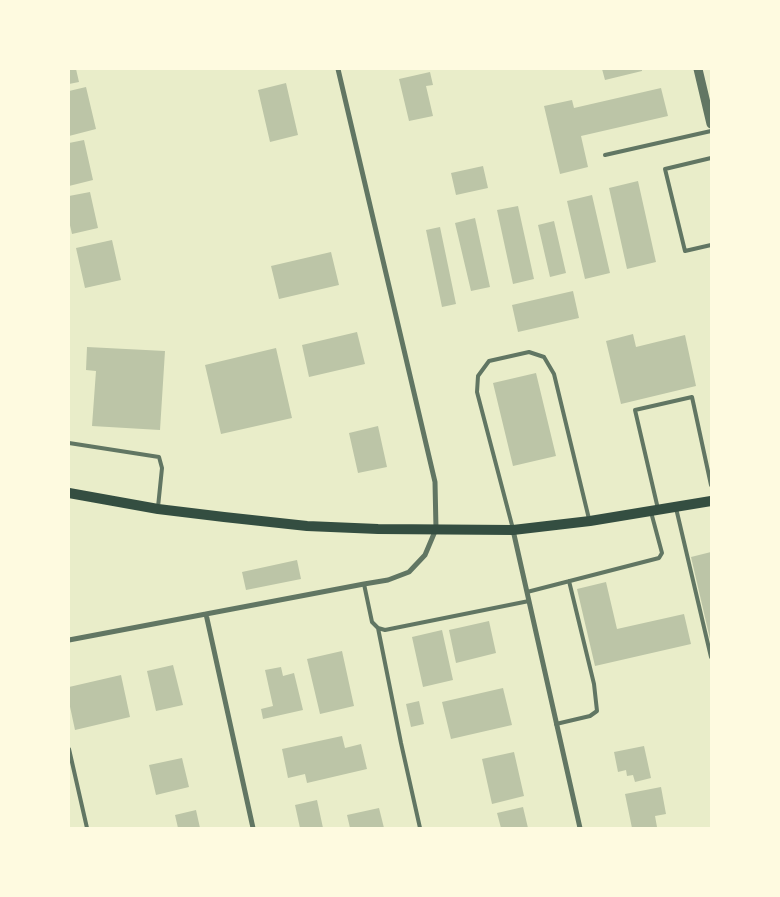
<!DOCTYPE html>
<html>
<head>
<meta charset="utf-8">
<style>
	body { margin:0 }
	#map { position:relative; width:780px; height:897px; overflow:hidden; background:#e9edc9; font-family:Karla,sans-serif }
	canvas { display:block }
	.frame { position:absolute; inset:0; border:70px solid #fefae0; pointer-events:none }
</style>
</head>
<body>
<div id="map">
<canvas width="780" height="897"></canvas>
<div class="frame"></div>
</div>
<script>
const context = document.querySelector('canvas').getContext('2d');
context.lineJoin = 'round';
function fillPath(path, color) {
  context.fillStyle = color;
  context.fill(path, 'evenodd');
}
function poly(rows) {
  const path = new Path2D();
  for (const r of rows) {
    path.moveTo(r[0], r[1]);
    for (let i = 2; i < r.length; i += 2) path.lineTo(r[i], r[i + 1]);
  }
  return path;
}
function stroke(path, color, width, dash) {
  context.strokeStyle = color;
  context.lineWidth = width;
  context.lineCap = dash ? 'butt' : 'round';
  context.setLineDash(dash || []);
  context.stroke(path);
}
const building = poly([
	[69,69,76,69,79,82,69,84],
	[602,69,642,69,642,71,605,80],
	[430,72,433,85,426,86,433,116,409,121,399,79],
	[286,83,298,135,270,142,258,90],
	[86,87,96,129,69,136,69,91],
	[661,88,668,116,581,136,588,167,560,174,544,106,572,100,574,108],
	[84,140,93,180,69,186,69,143],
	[483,166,488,188,456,195,451,173],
	[638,181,656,262,627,269,609,188],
	[90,192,98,228,72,234,69,221,69,196],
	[592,195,610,273,585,279,567,201],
	[518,206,534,279,513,284,497,210],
	[475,218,490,287,471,291,455,223],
	[554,221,566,273,550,277,538,225],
	[440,227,456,304,442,307,426,230],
	[112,240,121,280,85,288,76,248],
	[331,252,339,285,279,299,271,266],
	[573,291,579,318,518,332,512,305],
	[357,332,365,364,309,377,302,345],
	[633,334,636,347,685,335,696,386,621,404,606,341],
	[87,347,165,351,160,430,92,426,96,371,86,370],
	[276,348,292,418,221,434,205,365],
	[536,373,556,456,513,466,493,383],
	[378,426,387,467,358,473,349,433],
	[711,552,711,639,710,639,691,557],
	[297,560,301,579,246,590,242,572],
	[606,582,617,629,684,614,691,644,595,666,577,589],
	[489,621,496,653,456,663,449,630],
	[442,630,453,680,423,687,412,637],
	[342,651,354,706,320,714,307,659],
	[173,665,183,705,156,711,147,671],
	[281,667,283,676,294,673,303,710,263,719,261,709,273,706,265,670],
	[121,675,130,717,75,730,69,702,69,687],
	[503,688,512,725,451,739,442,702],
	[419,701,424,724,411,727,406,704],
	[342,736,345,748,361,744,367,769,307,783,305,774,288,778,282,749],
	[644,746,651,778,635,782,633,775,627,776,626,770,618,772,614,752],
	[514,752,524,796,492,804,482,759],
	[182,758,189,787,156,795,149,765],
	[661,787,666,814,655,816,657,827,650,828,632,828,625,794],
	[317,800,323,828,300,828,295,805],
	[523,807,528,828,501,828,497,813],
	[379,808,384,828,350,828,347,815],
	[196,810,200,828,178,828,175,815]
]);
const service = poly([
	[605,155,711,131],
	[711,158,665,169,685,251,711,245],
	[69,443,159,457,162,468,158,507],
	[676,508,711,657],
	[658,509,635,410,692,397,711,485],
	[513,529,477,392,478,376,489,361,529,352,544,357,554,374,589,519],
	[364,584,372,622,378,628,385,630,529,601],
	[527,592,659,558,662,553,651,512],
	[378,628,401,743,420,828],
	[556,724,590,716,597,711,594,684,569,581],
	[69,749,87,828]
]);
const minor = poly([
	[513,530,580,828],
	[206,614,253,828],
	[69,640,364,584,388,580,409,572,425,555,436,529,435,482,338,69]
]);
const tertiary = poly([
	[698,69,711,124]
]);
const secondary = poly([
	[69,493,158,509,224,517,307,526,378,529,513,530,590,521,711,501]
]);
fillPath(building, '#bcc5a7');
stroke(service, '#617663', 4);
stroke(minor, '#617663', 5);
stroke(tertiary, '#617663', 9);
stroke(secondary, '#344e41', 10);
</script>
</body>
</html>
